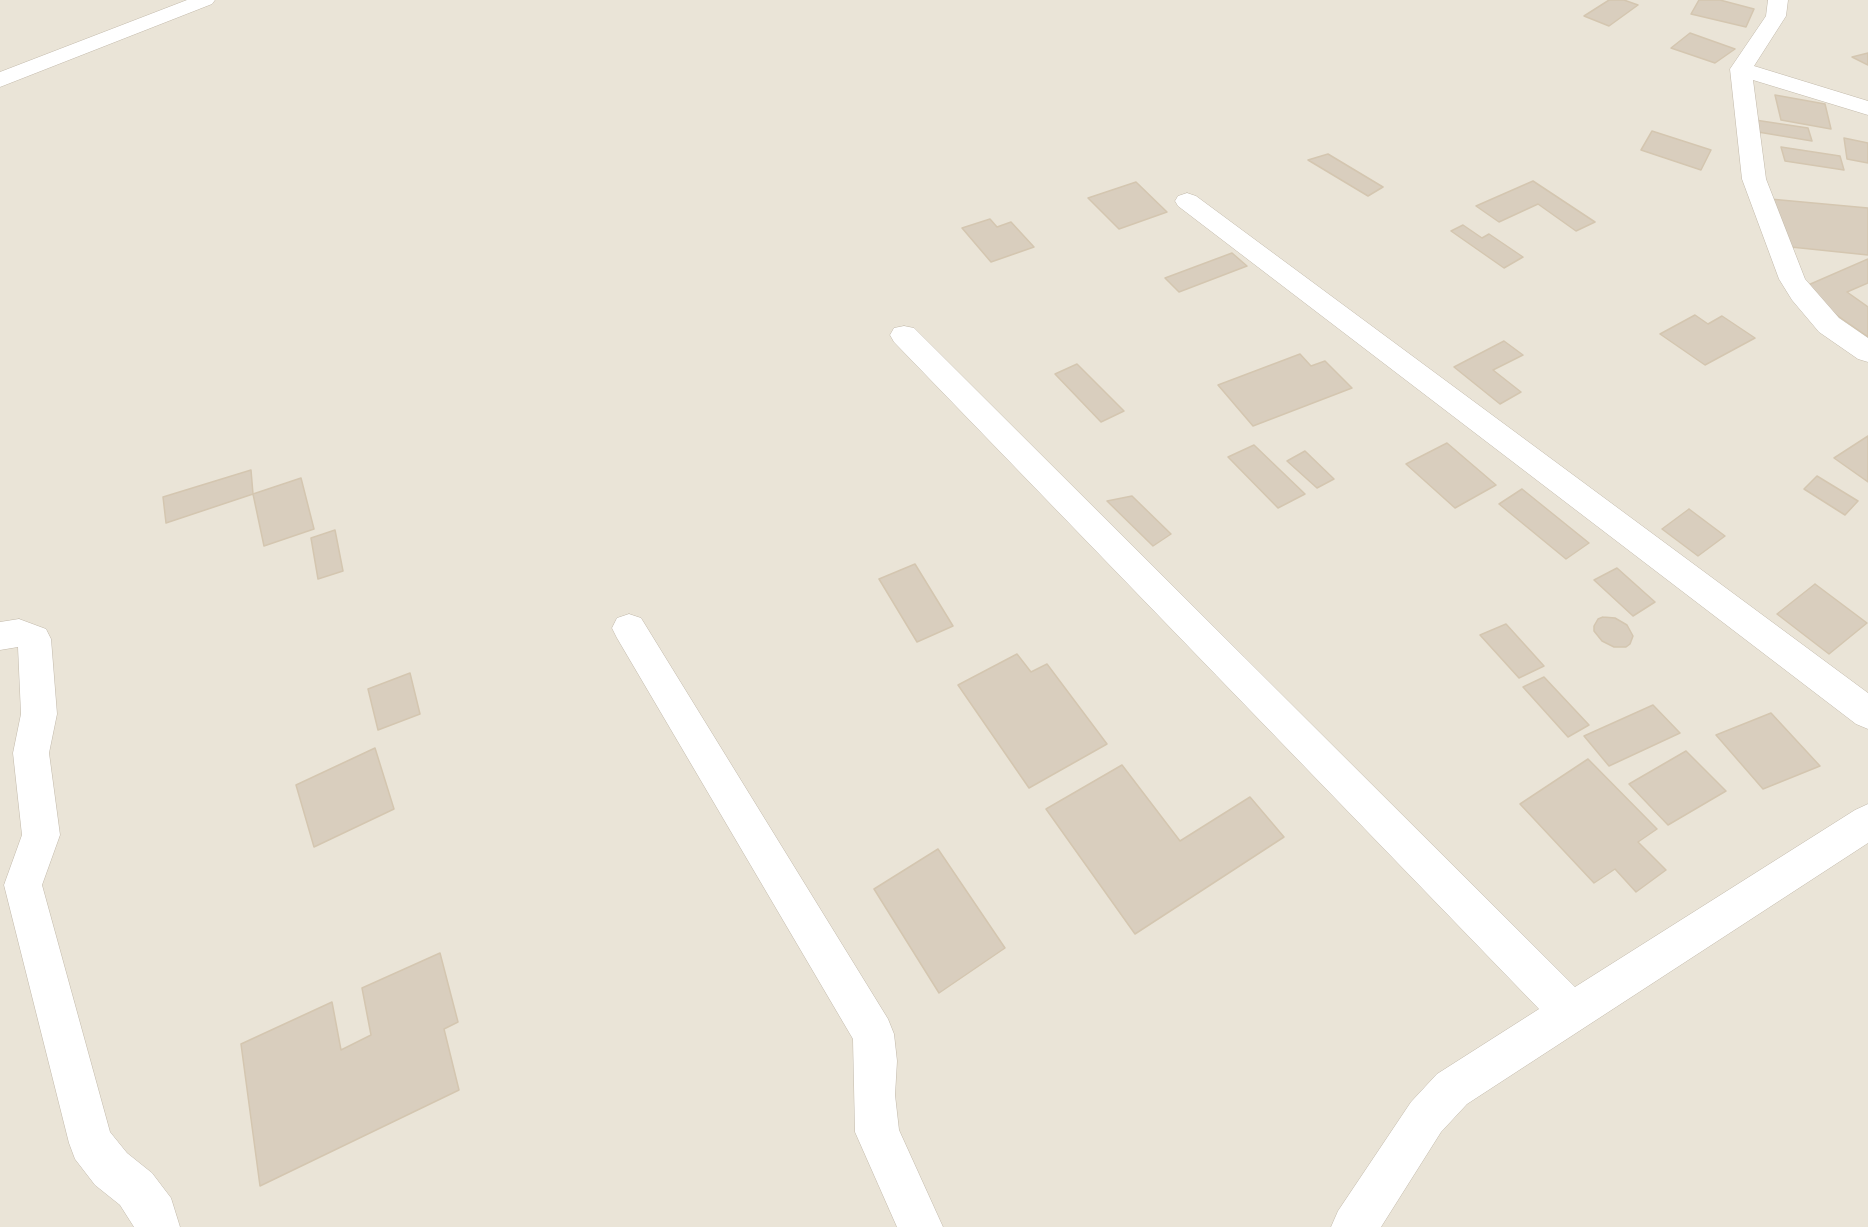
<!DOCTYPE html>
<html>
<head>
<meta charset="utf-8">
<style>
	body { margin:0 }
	canvas { display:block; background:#f6f2ea }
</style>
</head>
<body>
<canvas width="1868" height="1227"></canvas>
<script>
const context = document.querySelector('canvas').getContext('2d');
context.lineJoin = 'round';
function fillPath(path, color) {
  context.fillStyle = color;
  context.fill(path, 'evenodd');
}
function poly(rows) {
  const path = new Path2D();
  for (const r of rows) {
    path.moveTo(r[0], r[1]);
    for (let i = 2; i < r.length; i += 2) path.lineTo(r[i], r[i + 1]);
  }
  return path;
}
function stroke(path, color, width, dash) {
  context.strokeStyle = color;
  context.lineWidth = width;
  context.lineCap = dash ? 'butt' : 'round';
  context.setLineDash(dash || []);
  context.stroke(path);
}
const residential = poly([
	[0,0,1868,0,1868,1227,0,1227]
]);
const building = poly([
	[1609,0,1624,0,1638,5,1609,26,1584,16,1609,0],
	[1699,0,1720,0,1754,9,1746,27,1691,14,1699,0],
	[1690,33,1735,49,1715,63,1671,48,1690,33],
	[1868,53,1868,65,1852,57,1868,53],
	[1775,95,1825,104,1831,129,1781,120,1775,95],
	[1755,120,1808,128,1812,141,1758,132,1755,120],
	[1652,131,1711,150,1701,170,1641,150,1652,131],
	[1844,138,1868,143,1868,163,1847,159,1844,138],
	[1781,147,1840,156,1844,170,1785,161,1781,147],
	[1328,154,1383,187,1368,196,1308,160,1328,154],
	[1533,181,1595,222,1576,231,1538,204,1499,222,1476,206,1533,181],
	[1136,182,1167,212,1119,229,1088,198,1136,182],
	[1770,199,1868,208,1868,255,1791,247,1770,199],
	[990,219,997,227,1011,222,1034,247,991,262,962,228,990,219],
	[1463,225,1482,238,1489,234,1523,257,1504,268,1451,231,1463,225],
	[1232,253,1247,266,1179,292,1165,278,1232,253],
	[1868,259,1868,283,1847,292,1868,307,1868,337,1799,289,1868,259],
	[1695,315,1708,324,1722,316,1755,338,1705,365,1660,334,1695,315],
	[1504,341,1523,355,1493,370,1521,392,1500,404,1454,367,1504,341],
	[1300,354,1311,366,1325,361,1352,388,1253,426,1218,385,1300,354],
	[1077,364,1124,411,1101,422,1055,374,1077,364],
	[1868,436,1868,482,1834,458,1868,436],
	[1447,443,1496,485,1455,508,1406,464,1447,443],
	[1254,445,1305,494,1278,508,1228,457,1254,445],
	[1305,451,1334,479,1317,488,1287,461,1305,451],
	[251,470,253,494,166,523,163,497,251,470],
	[1817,476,1858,501,1845,515,1804,489,1817,476],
	[301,478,314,529,264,546,253,494,301,478],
	[1522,489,1589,543,1566,559,1499,504,1522,489],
	[1132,496,1171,534,1153,546,1107,501,1132,496],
	[1689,509,1725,536,1698,556,1662,529,1689,509],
	[335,530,343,571,318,579,311,538,335,530],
	[915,564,953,626,917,642,879,579,915,564],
	[1617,568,1655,602,1633,616,1594,580,1617,568],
	[1815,584,1867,623,1829,654,1777,614,1815,584],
	[1603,617,1615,618,1627,625,1633,636,1630,644,1626,647,1614,647,1602,641,1594,631,1594,626,1598,619,1603,617],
	[1506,624,1544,666,1519,678,1480,635,1506,624],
	[1017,654,1031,672,1047,664,1107,744,1029,788,958,685,1017,654],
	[410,673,420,714,378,730,368,689,410,673],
	[1544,677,1589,725,1568,737,1523,687,1544,677],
	[1653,705,1680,733,1609,766,1584,736,1653,705],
	[1771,713,1820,766,1763,789,1716,735,1771,713],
	[375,748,394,809,314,847,296,785,375,748],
	[1686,751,1726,791,1668,825,1629,784,1686,751],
	[1588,759,1657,829,1638,842,1666,870,1636,892,1615,869,1594,883,1520,804,1588,759],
	[1122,765,1180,841,1250,797,1284,837,1135,934,1046,809,1122,765],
	[938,849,1005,948,939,993,874,889,938,849],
	[440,953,458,1022,444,1029,459,1090,260,1186,241,1044,332,1002,341,1050,371,1035,362,988,440,953]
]);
const minor = poly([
	[187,0,215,0,212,4,0,87,0,72,187,0],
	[1768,0,1788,0,1786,16,1754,66,1868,101,1868,115,1753,80,1766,179,1805,279,1839,318,1868,338,1868,362,1858,359,1819,332,1792,300,1779,279,1742,179,1730,69,1766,16,1768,0],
	[1187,193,1196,196,1868,693,1868,729,1856,724,1178,206,1175,201,1178,196,1187,193],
	[904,326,914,328,1575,987,1855,810,1868,804,1868,843,1467,1104,1441,1132,1381,1227,1331,1227,1338,1211,1411,1102,1437,1074,1539,1009,894,342,890,335,894,328,904,326],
	[629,614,641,618,888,1019,894,1034,897,1061,895,1095,899,1130,943,1227,897,1227,855,1132,853,1039,617,638,612,628,617,618,629,614],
	[19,619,46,629,51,639,57,714,49,753,60,835,42,885,110,1132,127,1153,152,1173,171,1198,180,1227,134,1227,120,1205,95,1185,75,1159,69,1143,4,885,22,835,13,753,21,714,18,647,0,650,0,622,19,619]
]);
fillPath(residential, '#eae4d7');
fillPath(building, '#d9cebe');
stroke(building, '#d4c6b0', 1.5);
stroke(minor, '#c3baab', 1);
fillPath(minor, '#fff');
</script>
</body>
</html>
